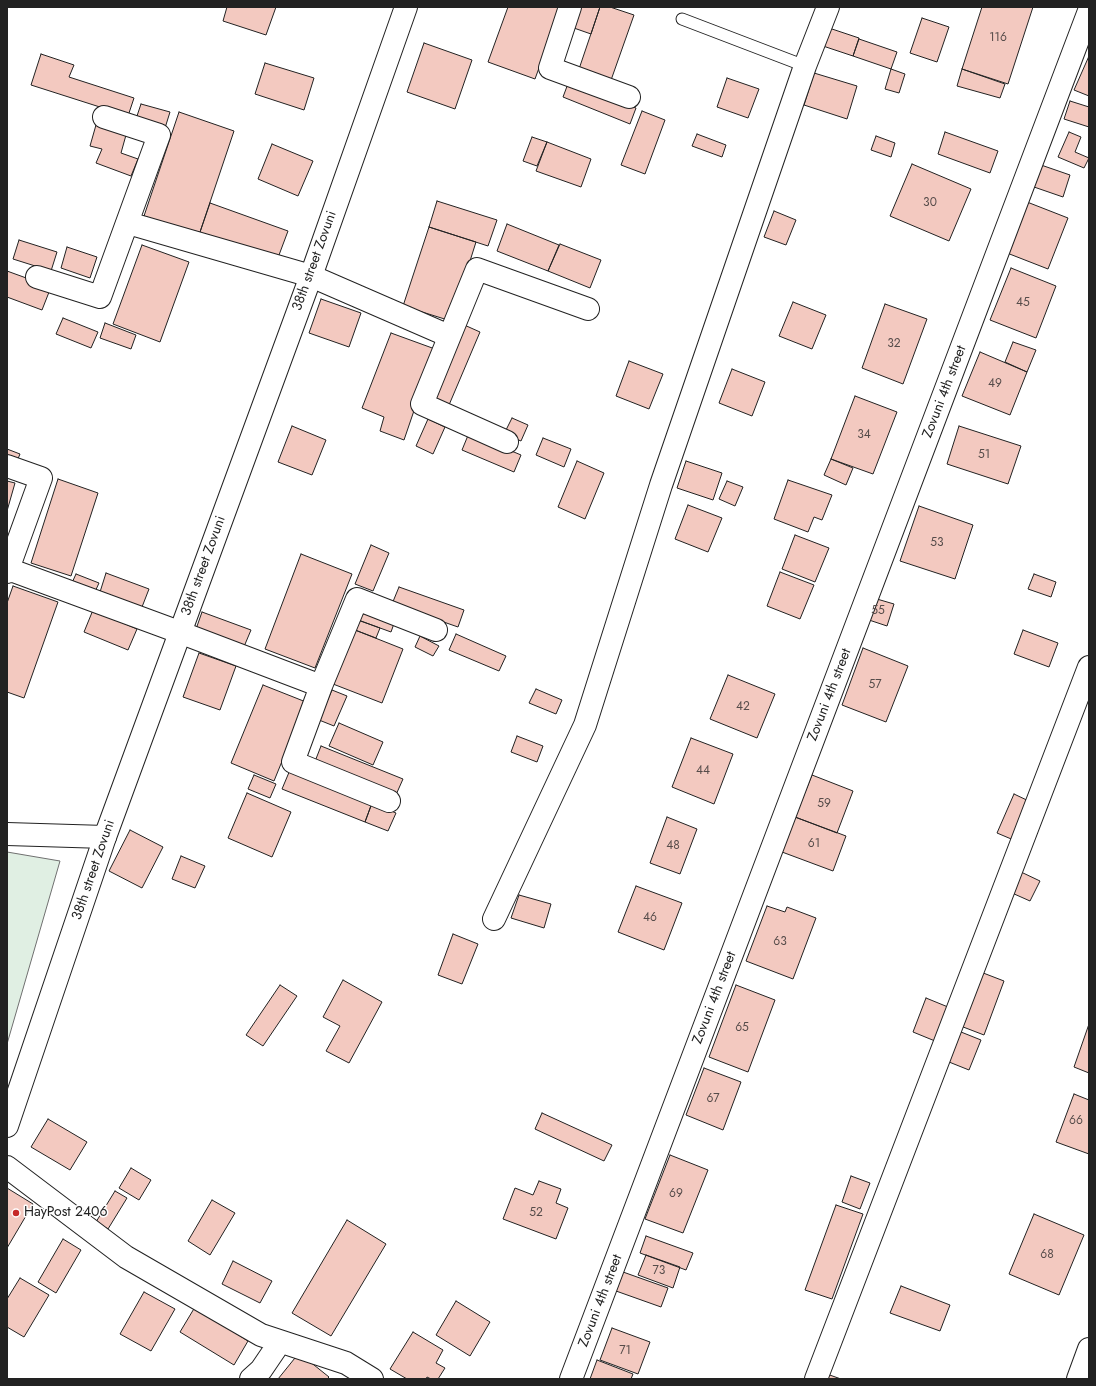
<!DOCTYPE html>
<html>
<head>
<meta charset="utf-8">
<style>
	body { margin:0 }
	#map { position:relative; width:1096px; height:1386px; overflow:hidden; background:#fff; font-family:Jost,sans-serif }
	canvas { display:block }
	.frame { position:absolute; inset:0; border:8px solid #222; pointer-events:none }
</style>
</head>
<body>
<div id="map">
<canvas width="1096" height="1386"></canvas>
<div class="frame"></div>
</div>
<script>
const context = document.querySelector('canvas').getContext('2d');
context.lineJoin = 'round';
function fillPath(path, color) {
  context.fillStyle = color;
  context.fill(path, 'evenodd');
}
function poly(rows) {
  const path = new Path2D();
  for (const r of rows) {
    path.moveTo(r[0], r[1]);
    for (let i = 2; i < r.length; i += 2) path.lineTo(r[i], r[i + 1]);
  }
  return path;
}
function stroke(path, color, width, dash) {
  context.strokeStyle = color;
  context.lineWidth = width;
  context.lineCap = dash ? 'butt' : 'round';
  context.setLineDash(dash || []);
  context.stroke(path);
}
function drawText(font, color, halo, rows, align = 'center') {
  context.font = font + ' Jost,sans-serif';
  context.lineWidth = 3;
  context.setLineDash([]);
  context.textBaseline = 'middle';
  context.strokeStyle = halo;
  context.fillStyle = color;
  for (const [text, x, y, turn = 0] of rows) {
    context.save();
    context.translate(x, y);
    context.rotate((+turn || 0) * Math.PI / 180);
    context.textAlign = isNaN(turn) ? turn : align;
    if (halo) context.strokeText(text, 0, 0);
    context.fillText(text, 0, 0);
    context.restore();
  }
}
const green = poly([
	[7,852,60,861,7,1044,7,852]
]);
const building = poly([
	[227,7,276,7,266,35,223,21,227,7],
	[508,7,561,7,535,79,488,62,508,7],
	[578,7,600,7,591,34,571,27,578,7],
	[600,7,610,7,634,15,610,83,578,72,600,7],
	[982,7,1033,7,1008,84,962,69,982,7],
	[922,18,949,27,937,62,910,53,922,18],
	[823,26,859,38,853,56,817,44,823,26],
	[859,39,897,52,891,69,853,56,859,39],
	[424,43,472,60,455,109,407,92,424,43],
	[41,54,74,65,69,77,134,98,128,116,31,85,41,54],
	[1089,56,1089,96,1074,90,1089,56],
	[265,63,314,78,304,110,255,94,265,63],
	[891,69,905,74,899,93,885,89,891,69],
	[962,69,1005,84,1000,98,957,86,962,69],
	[814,73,857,86,847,119,804,105,814,73],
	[727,78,759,89,748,118,717,107,727,78],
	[569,81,636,108,630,124,563,97,569,81],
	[1070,101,1089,107,1089,127,1064,119,1070,101],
	[141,104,170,112,165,128,136,119,141,104],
	[642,111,665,120,645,174,621,165,642,111],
	[179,112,234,131,199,235,144,216,179,112],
	[96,125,126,135,121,153,138,159,131,176,96,163,102,149,90,146,96,125],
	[945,132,998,151,990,173,938,154,945,132],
	[1069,132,1081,137,1075,152,1089,158,1084,168,1058,157,1069,132],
	[697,134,726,145,722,157,692,146,697,134],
	[876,136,895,143,891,157,871,150,876,136],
	[532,137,547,142,537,166,523,161,532,137],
	[547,142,591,159,581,187,536,171,547,142],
	[272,144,313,161,298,196,258,179,272,144],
	[912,164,971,189,949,241,890,216,912,164],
	[1041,165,1070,175,1063,197,1034,187,1041,165],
	[437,201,497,220,488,246,429,227,437,201],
	[1027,202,1068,218,1048,269,1007,253,1027,202],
	[210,203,288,231,276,263,199,235,210,203],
	[774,211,796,220,786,245,764,237,774,211],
	[507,224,559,245,548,271,497,251,507,224],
	[429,227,476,242,451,321,403,306,429,227],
	[19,240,57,252,51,271,13,259,19,240],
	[560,244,601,260,590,288,548,271,560,244],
	[142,245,189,262,160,342,113,324,142,245],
	[67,247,97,257,90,278,61,268,67,247],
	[1011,268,1056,286,1036,338,990,320,1011,268],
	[7,271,51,287,42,310,7,297,7,271],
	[321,299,361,313,349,347,309,333,321,299],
	[793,302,826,315,812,349,779,336,793,302],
	[885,304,927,319,903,384,862,368,885,304],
	[63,318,98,332,91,348,56,334,63,318],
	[105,323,136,335,131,349,100,338,105,323],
	[462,324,480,332,449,405,431,397,462,324],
	[391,333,435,349,404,440,380,431,384,417,362,408,391,333],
	[1013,342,1036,350,1027,372,1005,362,1013,342],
	[980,352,1027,372,1010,415,962,396,980,352],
	[629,361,663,374,649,409,616,396,629,361],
	[732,369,765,382,752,416,719,403,732,369],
	[855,396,897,412,873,474,831,459,855,396],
	[512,418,528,425,521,441,504,434,512,418],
	[428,419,445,427,433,454,416,446,428,419],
	[292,426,326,440,312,475,278,462,292,426],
	[959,426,1021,446,1008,484,947,464,959,426],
	[469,433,521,455,514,472,462,450,469,433],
	[543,438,571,449,564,467,536,455,543,438],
	[7,449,20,454,15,466,7,462,7,449],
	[831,459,853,468,846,485,824,475,831,459],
	[577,461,604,473,585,519,558,507,577,461],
	[686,461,722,473,713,500,677,488,686,461],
	[58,479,98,493,71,576,31,563,58,479],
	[788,480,832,495,822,520,814,517,808,532,774,519,788,480],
	[7,481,15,483,7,511,7,481],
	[727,481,743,487,735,506,719,499,727,481],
	[688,505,722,518,708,552,675,539,688,505],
	[919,506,973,525,955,579,900,561,919,506],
	[795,535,829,548,815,582,782,569,795,535],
	[371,545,389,553,373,591,355,584,371,545],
	[301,554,352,574,315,668,265,649,301,554],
	[780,572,814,585,800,619,767,606,780,572],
	[106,573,149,589,142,607,100,592,106,573],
	[76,574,99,583,94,594,71,585,76,574],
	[1034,574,1056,582,1051,597,1028,589,1034,574],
	[13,586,58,602,24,698,7,692,7,603,13,586],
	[399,587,464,610,458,627,392,604,399,587],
	[870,597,894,604,887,626,863,618,870,597],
	[363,607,396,618,391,632,358,620,363,607],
	[93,610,137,629,128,650,84,632,93,610],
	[202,612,251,630,243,649,195,632,202,612],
	[358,620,380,628,376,638,355,630,358,620],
	[355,630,403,649,382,703,333,684,355,630],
	[1023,630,1058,643,1049,667,1014,654,1023,630],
	[456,634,506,656,499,671,449,650,456,634],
	[420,636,439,646,433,656,415,647,420,636],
	[863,648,908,666,886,722,842,705,863,648],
	[199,653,236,666,220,710,183,697,199,653],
	[728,675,775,694,757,738,710,719,728,675],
	[263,685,306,702,274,781,231,763,263,685],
	[536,689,562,700,556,714,529,703,536,689],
	[332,690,347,696,334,726,319,720,332,690],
	[339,723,383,742,373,765,329,746,339,723],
	[517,736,543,746,537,762,511,752,517,736],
	[691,738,733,754,714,804,672,787,691,738],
	[321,746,403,779,395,797,314,764,321,746],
	[290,770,372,803,365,822,282,789,290,770],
	[254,775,276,784,270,798,248,789,254,775],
	[812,775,853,791,837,833,795,817,812,775],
	[247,793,291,812,272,857,228,838,247,793],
	[1014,794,1033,803,1016,841,997,833,1014,794],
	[372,803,396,813,388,831,365,822,372,803],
	[667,817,697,829,680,874,650,863,667,817],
	[795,817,846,836,833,871,782,852,795,817],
	[130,830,163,847,142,888,109,871,130,830],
	[181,856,205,866,195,888,172,879,181,856],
	[1021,872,1040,881,1030,901,1012,893,1021,872],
	[636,886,682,903,664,950,618,932,636,886],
	[519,895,551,904,544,928,511,918,519,895],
	[767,906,785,912,787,907,816,918,793,979,746,961,767,906],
	[453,934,478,944,462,984,438,975,453,934],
	[978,971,1004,981,984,1035,958,1025,978,971],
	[343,980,382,1002,349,1063,326,1051,340,1026,323,1017,343,980],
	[280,985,297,996,263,1046,246,1035,280,985],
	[736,985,775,1000,748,1072,709,1057,736,985],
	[926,998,948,1007,935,1041,913,1032,926,998],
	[1089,1024,1089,1073,1074,1067,1089,1024],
	[956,1030,981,1040,969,1070,944,1060,956,1030],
	[704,1068,741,1082,723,1130,686,1115,704,1068],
	[1074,1094,1089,1100,1089,1154,1056,1142,1074,1094],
	[542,1113,612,1145,604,1161,535,1129,542,1113],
	[48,1119,87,1142,70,1170,31,1147,48,1119],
	[670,1155,708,1170,683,1233,645,1219,670,1155],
	[131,1168,151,1180,139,1200,119,1188,131,1168],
	[851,1176,870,1183,860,1209,842,1202,851,1176],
	[539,1181,561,1189,556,1203,568,1208,556,1239,503,1219,515,1188,533,1195,539,1181],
	[7,1188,33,1204,7,1248,7,1188],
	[115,1191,127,1198,108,1229,96,1222,115,1191],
	[212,1200,235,1213,210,1255,188,1241,212,1200],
	[836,1205,863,1214,832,1299,805,1290,836,1205],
	[1034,1214,1084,1235,1059,1295,1009,1274,1034,1214],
	[347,1220,386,1244,331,1336,292,1313,347,1220],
	[646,1236,693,1253,686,1270,640,1253,646,1236],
	[63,1239,81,1250,56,1293,38,1282,63,1239],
	[646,1255,680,1267,673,1288,638,1275,646,1255],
	[233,1261,272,1281,260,1303,222,1284,233,1261],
	[623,1272,668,1288,661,1307,616,1291,623,1272],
	[20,1278,49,1295,24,1337,7,1327,7,1299,20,1278],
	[901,1286,950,1305,940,1331,890,1313,901,1286],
	[144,1292,175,1309,151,1351,120,1334,144,1292],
	[456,1301,490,1322,470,1356,436,1335,456,1301],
	[195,1307,248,1341,234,1365,180,1332,195,1307],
	[612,1328,650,1342,638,1374,600,1360,612,1328],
	[413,1332,443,1350,436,1363,445,1368,438,1379,431,1379,427,1377,426,1379,407,1379,390,1369,413,1332],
	[299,1353,329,1377,327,1379,278,1379,299,1353],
	[597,1360,633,1374,631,1379,590,1379,597,1360],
	[824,1373,841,1379,822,1379,824,1373]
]);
const lane = poly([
	[682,19,805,66]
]);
const street = poly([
	[570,7,550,68,629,97],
	[128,223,311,276,449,336],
	[37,277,100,297,159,135,104,117],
	[507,442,422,404,477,269,588,309],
	[7,466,41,478,7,572],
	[8,569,179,632,321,686],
	[389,801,293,762,321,686,357,599,436,630],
	[494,919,585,725,661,485,805,66,828,7],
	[7,1126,105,837],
	[7,1167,126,1257,261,1335,346,1363,372,1379],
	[251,1379,261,1370,280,1342],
	[816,1379,1089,667]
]);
const secondary = poly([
	[7,834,105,837,311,276,406,7],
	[571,1379,1089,11],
	[1078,1379,1089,1349]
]);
const markers = [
	[16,1213,4,"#c62828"]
];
const numberNames = [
	["116",998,38],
	["30",930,203],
	["45",1023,303],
	["32",894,344],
	["49",995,384],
	["34",864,435],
	["51",984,455],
	["53",937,543],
	["55",878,611],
	["57",875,685],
	["42",743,707],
	["44",703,771],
	["59",824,804],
	["61",814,844],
	["48",673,846],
	["46",650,918],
	["63",780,942],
	["65",742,1028],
	["67",713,1099],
	["66",1076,1121],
	["69",676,1194],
	["52",536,1213],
	["68",1047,1255],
	["73",659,1271],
	["71",625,1351]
];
const streetNames = [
	["38th street Zovuni",315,261,-70],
	["Zovuni 4th street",945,392,-69],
	["38th street Zovuni",204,566,-70],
	["Zovuni 4th street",830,695,-69],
	["38th street Zovuni",94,870,-71],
	["Zovuni 4th street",715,998,-69],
	["Zovuni 4th street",601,1301,-69]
];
const poiNames = [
	["HayPost 2406",24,1213]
];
fillPath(green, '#e0efe3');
stroke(green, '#6f6f6f', 1);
fillPath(building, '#f3c9c0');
stroke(building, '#222', 1);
stroke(lane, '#222', 13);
stroke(street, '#222', 24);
stroke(secondary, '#222', 24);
stroke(lane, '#fff', 11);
stroke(street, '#fff', 22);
stroke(secondary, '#fff', 22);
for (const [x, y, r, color] of markers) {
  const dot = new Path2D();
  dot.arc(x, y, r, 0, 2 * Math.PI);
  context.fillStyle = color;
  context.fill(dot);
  stroke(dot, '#fff', 1.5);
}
drawText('12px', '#564c4a', null, numberNames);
drawText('14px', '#222', '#fff', streetNames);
drawText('14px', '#222', '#fff', poiNames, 'left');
</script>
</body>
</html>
